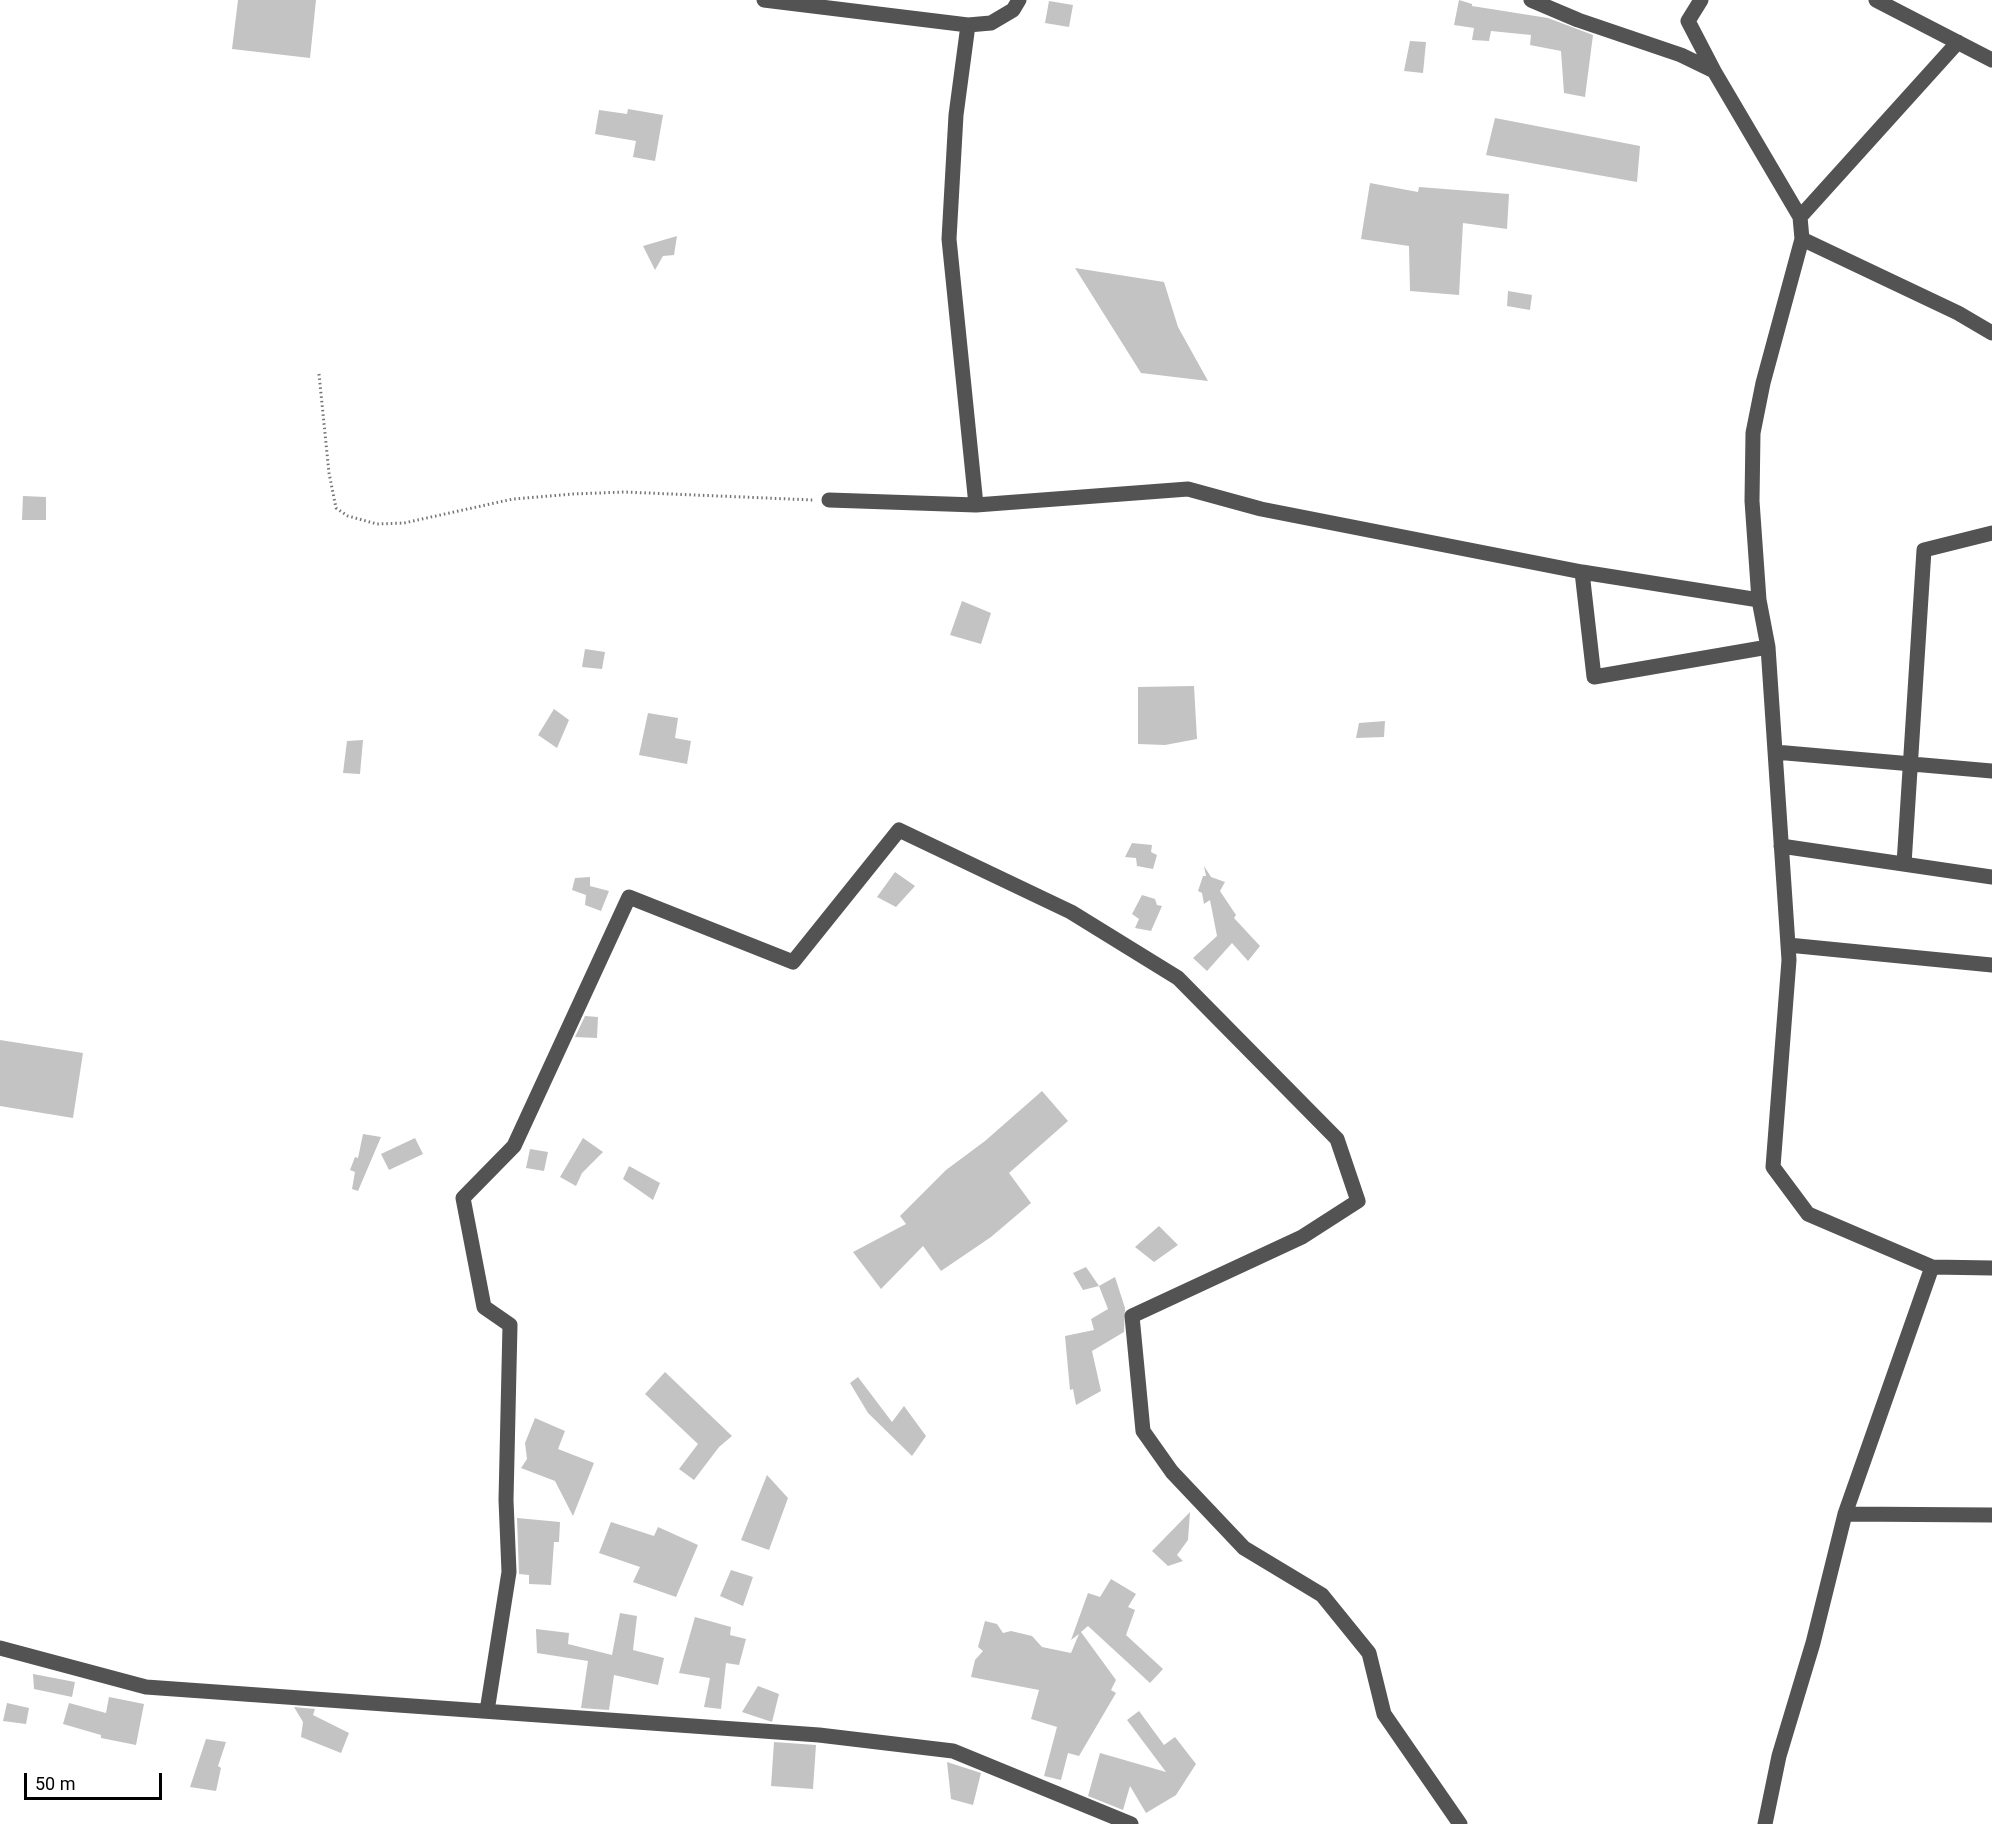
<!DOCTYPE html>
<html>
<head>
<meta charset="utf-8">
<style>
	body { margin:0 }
	#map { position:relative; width:1992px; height:1824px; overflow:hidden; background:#fff; font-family:Roboto,sans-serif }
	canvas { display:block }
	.scale { position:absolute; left:24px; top:1773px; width:138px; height:27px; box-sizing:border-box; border:3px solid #000; border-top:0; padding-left:8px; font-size:18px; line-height:21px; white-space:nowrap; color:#000; -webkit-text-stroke:4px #fff; paint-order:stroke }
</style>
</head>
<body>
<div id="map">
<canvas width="1992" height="1824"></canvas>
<div class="scale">50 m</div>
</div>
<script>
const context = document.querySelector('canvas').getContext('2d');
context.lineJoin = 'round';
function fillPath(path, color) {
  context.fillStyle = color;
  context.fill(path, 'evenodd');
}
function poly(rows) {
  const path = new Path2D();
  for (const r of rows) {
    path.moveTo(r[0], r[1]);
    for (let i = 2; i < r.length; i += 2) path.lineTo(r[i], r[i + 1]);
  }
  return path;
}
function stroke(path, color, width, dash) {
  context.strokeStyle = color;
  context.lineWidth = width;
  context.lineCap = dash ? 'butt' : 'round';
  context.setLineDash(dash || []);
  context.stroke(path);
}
const building = poly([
	[238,0,316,0,310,58,232,49],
	[1459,0,1472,4,1472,6,1548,18,1593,35,1585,97,1564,93,1561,51,1530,45,1531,35,1491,31,1489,41,1472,40,1474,28,1454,25],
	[1049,1,1073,5,1069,27,1045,23],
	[1410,41,1426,42,1423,73,1404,71],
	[628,109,663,115,655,161,633,157,636,141,595,134,599,110,627,114],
	[1495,118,1640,146,1637,182,1486,155],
	[1370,183,1418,192,1419,187,1509,194,1507,229,1463,223,1459,295,1410,291,1409,246,1361,239],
	[677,236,674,255,663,256,655,270,643,246],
	[1075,268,1164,282,1178,327,1208,381,1141,373],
	[1508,291,1532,295,1530,310,1507,306],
	[23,496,46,497,46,520,22,520],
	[962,601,991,613,981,644,950,635],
	[585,649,605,652,602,669,582,667],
	[1194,686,1197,739,1165,745,1138,744,1138,687],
	[554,709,569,720,557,748,538,735],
	[648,713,678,718,675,738,691,741,687,764,639,755],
	[1385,721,1384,737,1356,738,1359,723],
	[363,740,360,774,343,773,347,741],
	[1132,843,1152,845,1151,852,1157,855,1153,869,1137,866,1136,858,1125,857],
	[1204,866,1211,877,1225,882,1220,891,1236,915,1234,918,1260,946,1248,961,1232,943,1207,971,1193,958,1217,936,1210,900,1204,904,1202,893,1198,891,1203,876,1206,876],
	[895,872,915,886,896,907,877,897],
	[590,877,590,886,609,891,601,911,585,905,586,895,572,890,575,878],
	[1142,895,1155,899,1157,905,1162,906,1151,931,1135,928,1139,919,1132,914],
	[585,1016,598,1017,597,1038,575,1037],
	[0,1040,83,1053,73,1118,0,1106],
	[1042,1091,1068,1121,1009,1173,1031,1203,991,1237,941,1271,923,1246,881,1289,853,1252,906,1224,900,1216,946,1170,985,1141],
	[363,1134,381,1137,358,1191,352,1189,355,1172,350,1170,355,1157,358,1158],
	[415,1138,423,1154,389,1170,381,1154],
	[583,1138,603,1152,582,1173,576,1186,560,1177],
	[530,1149,548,1152,544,1171,526,1168],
	[629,1166,660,1183,653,1200,623,1179],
	[1159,1226,1178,1245,1154,1262,1135,1247],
	[1086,1267,1099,1286,1083,1290,1073,1273],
	[1115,1277,1125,1308,1124,1332,1092,1351,1101,1391,1076,1405,1073,1389,1070,1390,1065,1336,1094,1330,1091,1319,1108,1309,1099,1286],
	[665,1372,732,1436,719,1447,694,1480,679,1469,698,1444,645,1394],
	[858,1377,892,1422,904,1406,926,1436,912,1456,868,1413,850,1383],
	[535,1418,565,1431,558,1449,594,1463,573,1516,555,1481,521,1468,527,1459,525,1443],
	[767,1475,788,1498,769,1550,741,1540],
	[1190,1512,1188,1540,1177,1555,1183,1561,1168,1566,1152,1551],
	[517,1518,560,1522,559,1542,554,1542,551,1585,529,1584,529,1575,519,1574],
	[611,1522,654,1536,658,1527,698,1545,676,1597,633,1582,640,1567,599,1553],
	[731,1570,753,1577,743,1606,720,1596],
	[1111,1579,1136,1594,1128,1607,1135,1610,1126,1635,1163,1669,1150,1683,1088,1626,1081,1632,1116,1680,1111,1690,1116,1693,1079,1756,1068,1753,1061,1780,1044,1776,1057,1727,1031,1719,1039,1690,971,1677,975,1660,983,1651,978,1647,985,1621,997,1624,1003,1633,1011,1631,1032,1636,1042,1647,1071,1653,1079,1634,1071,1640,1088,1593,1100,1597],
	[620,1613,637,1616,633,1650,664,1658,658,1685,614,1675,609,1710,581,1708,588,1661,537,1653,536,1629,569,1633,568,1644,612,1655],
	[695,1617,731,1627,730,1635,746,1639,739,1665,726,1663,721,1709,704,1707,710,1678,679,1673],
	[33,1674,75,1682,72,1697,34,1689],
	[758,1686,779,1694,772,1722,742,1712],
	[109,1697,144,1704,136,1745,101,1738,101,1735,63,1724,69,1703,106,1713],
	[7,1703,29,1708,26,1724,3,1721],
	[294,1707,315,1709,313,1715,349,1733,341,1753,301,1737,303,1722],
	[1139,1711,1164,1745,1175,1737,1196,1764,1176,1795,1146,1813,1130,1786,1123,1810,1088,1796,1100,1753,1166,1772,1127,1720],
	[206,1739,226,1742,218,1766,221,1768,216,1791,190,1787],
	[774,1742,816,1745,813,1789,771,1786],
	[947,1762,981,1773,973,1805,951,1799]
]);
const path = poly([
	[319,374,329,473,336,508,348,516,377,524,404,523,513,499,573,494,624,492,813,500]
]);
const minor = poly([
	[764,0,968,25,991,23,1013,10,1019,0],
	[1531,0,1578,20,1681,55,1714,71,1800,217,1802,239,1958,313,1992,333],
	[1701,0,1688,21,1714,71],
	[1876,0,1992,60],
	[968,25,956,115,949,239,976,505],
	[1800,217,1958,42],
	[1802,239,1763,383,1753,433,1752,501,1759,600,1768,647,1789,960,1773,1167,1808,1214,1932,1267,1992,1268],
	[829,500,976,505,1188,489,1261,509,1582,572,1759,600],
	[1582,572,1594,677,1768,647],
	[1775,752,1992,771],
	[1781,846,1992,877],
	[1904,864,1924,550,1992,533],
	[1788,945,1992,965],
	[1845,1514,1992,1515],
	[0,1648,146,1687,819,1735,953,1751,1131,1824],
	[487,1711,509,1572,506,1500,510,1325,484,1307,463,1198,514,1146,629,897,793,962,899,830,1071,912,1178,978,1337,1139,1358,1201,1302,1237,1132,1316,1143,1431,1172,1472,1244,1548,1322,1595,1369,1653,1384,1714,1460,1824],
	[1765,1824,1779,1756,1813,1643,1845,1514,1932,1267]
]);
fillPath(building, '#c3c3c3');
stroke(path, '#757575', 3, [1.5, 3]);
stroke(minor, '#535353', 15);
</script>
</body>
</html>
